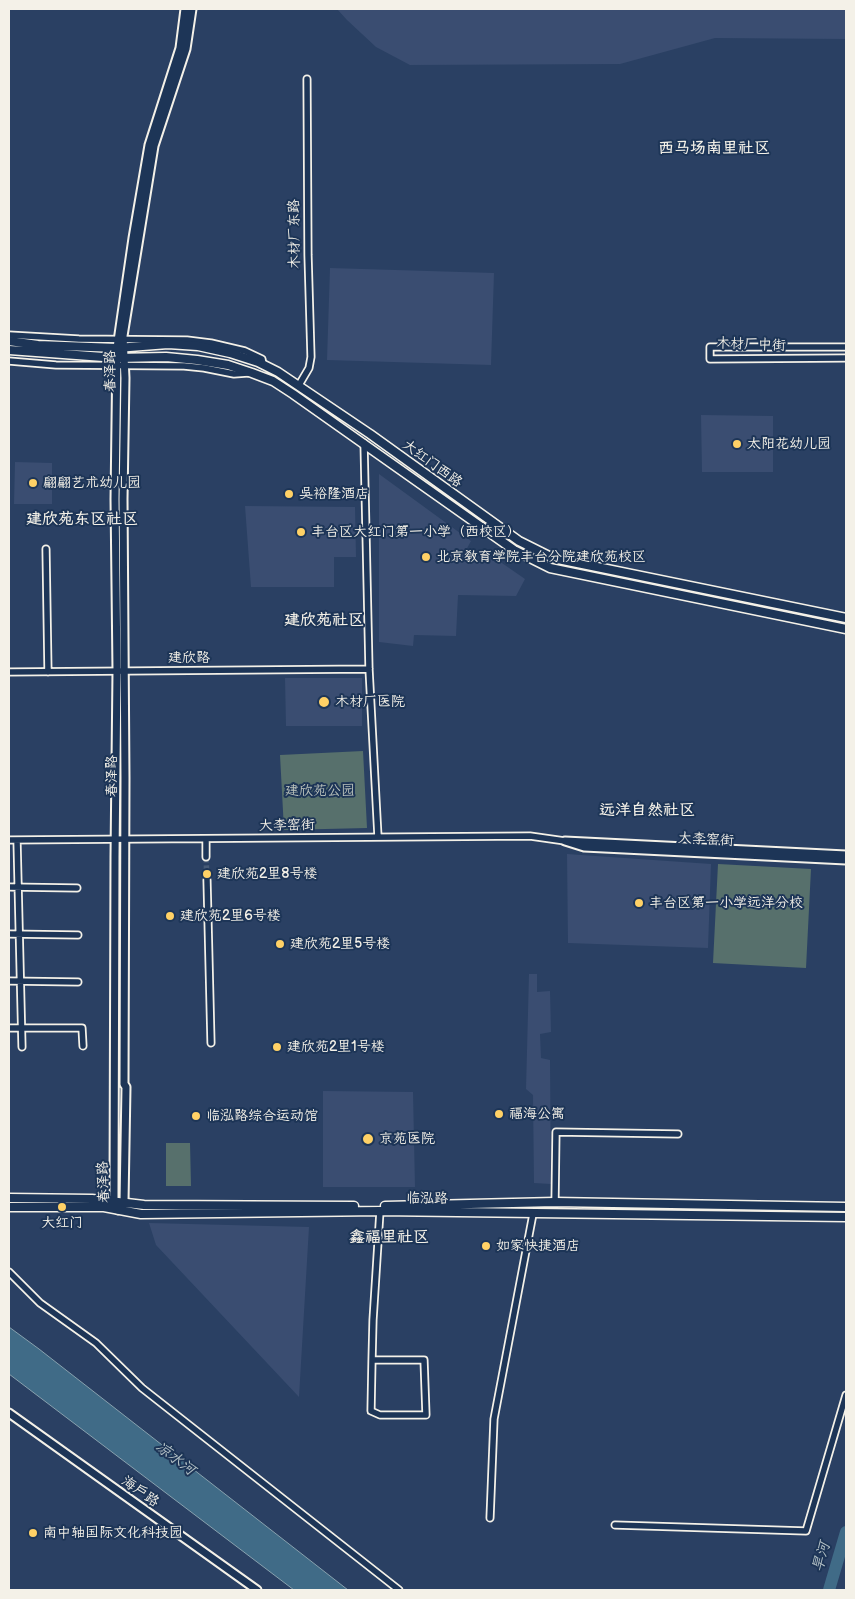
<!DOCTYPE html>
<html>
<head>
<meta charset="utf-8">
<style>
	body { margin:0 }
	#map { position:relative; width:855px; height:1599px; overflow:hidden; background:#2a4063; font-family:"Balsamiq Sans",sans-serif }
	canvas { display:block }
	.frame { position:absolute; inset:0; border:10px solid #f4f1e8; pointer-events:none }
</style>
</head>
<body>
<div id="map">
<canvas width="855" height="1599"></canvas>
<div class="frame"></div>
</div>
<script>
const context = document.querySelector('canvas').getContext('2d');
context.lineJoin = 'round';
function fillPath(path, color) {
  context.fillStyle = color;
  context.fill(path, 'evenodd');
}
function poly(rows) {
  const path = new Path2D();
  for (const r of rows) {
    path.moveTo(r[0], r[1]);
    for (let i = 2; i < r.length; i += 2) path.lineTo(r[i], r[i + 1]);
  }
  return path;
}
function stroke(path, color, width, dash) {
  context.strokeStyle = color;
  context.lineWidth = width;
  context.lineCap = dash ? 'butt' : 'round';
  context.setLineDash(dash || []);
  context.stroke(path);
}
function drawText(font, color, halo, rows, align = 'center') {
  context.font = font + ' "Balsamiq Sans","LXGW WenKai TC",sans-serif';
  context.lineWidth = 4;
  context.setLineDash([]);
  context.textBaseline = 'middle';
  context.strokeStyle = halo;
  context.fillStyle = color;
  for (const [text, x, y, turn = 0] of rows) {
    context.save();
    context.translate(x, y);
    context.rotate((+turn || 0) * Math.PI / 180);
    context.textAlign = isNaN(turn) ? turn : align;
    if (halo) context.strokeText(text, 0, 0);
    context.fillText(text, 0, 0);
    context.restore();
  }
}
const built = poly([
	[337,9,846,9,846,39,715,38,620,64,410,65,376,47,347,20],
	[330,268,494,273,491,365,327,360],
	[701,415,773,416,773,472,702,472],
	[15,462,52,463,52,504,14,504],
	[379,474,471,541,465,552,480,561,486,552,525,579,516,596,458,595,456,636,414,635,413,646,379,642],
	[245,506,355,507,356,557,334,557,334,587,251,587],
	[285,678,362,678,362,726,286,726],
	[567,854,711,864,708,948,568,943],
	[529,974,537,974,537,992,550,991,551,1032,540,1034,541,1058,550,1060,551,1184,534,1183,533,1095,526,1089],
	[323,1091,413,1092,415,1187,323,1187],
	[149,1223,309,1227,299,1397,156,1245]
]);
const green = poly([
	[363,751,367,828,284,830,280,755],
	[718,864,811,869,806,968,713,963],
	[166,1143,190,1143,191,1186,166,1186]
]);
const water = poly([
	[9,1327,39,1349,348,1590,294,1590,9,1374,9,1327]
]);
const river = poly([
	[829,1590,846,1532]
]);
const minorTunnel = poly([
	[206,857,207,880]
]);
const minor = poly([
	[9,335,79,339,187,340,211,343,245,351,262,359,263,365],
	[846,347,710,347,710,359,846,358],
	[9,361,56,365,184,366,204,368,234,374,248,373],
	[299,385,309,368,311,357,308,255,307,79],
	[364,443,369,669,378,837],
	[46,549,48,672],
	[9,672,369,669],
	[206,839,206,857],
	[9,840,530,836,565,841],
	[17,840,22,1047],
	[207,880,211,1043],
	[9,887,77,888],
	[9,934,78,935],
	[9,981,78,982],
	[9,1028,82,1028,83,1046],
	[555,1202,556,1132,678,1134],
	[9,1272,40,1303,96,1343,142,1388,399,1590],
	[372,1360,424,1360,426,1415,380,1415,371,1411,372,1360,373,1320,380,1211],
	[490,1518,494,1419,533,1214],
	[615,1525,806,1531,846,1395]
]);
const tertiary = poly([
	[185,9,180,48,149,145,133,238,117,348,115,499,117,671,115,856,114,1190,114,1200,118,1210,124,1202,126,1087,124,1084,125,778,123,499,125,378,123,336,154,146,186,49,192,9],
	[846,855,565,841,584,847,846,860],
	[9,1413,257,1590]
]);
const secondary = poly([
	[9,341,38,345,117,348,168,344,198,346,230,353,258,362,278,372,370,434,519,541,553,558,846,618],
	[9,350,117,358,166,357,197,360,228,365,252,373,273,381,293,394,514,550,550,568,846,629],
	[9,1198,92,1199,144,1205,354,1206],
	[385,1206,555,1202,846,1207],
	[9,1207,104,1207,141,1214,380,1211,846,1217]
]);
const markers = [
	[737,444,5,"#ffd166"],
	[33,483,5,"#ffd166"],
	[289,494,5,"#ffd166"],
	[301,532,5,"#ffd166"],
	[426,557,5,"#ffd166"],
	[324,702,6,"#ffd166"],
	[207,874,5,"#ffd166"],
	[639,903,5,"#ffd166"],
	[170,916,5,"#ffd166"],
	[280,944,5,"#ffd166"],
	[277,1047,5,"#ffd166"],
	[499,1114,5,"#ffd166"],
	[196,1116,5,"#ffd166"],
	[368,1139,6,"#ffd166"],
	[62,1207,5,"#ffd166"],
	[486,1246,5,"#ffd166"],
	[33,1533,5,"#ffd166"]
];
const streetNames = [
	["木材厂东路",295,234,-91],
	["木材厂中街",751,345,2],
	["春泽路",111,371,-91],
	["大红门西路",432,464,36],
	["建欣路",189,658],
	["春泽路",112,776,-90],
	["大李窑街",287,826,-1],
	["大李窑街",706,840,3],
	["春泽路",104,1182,-93],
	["临泓路",427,1199,1],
	["海户路",140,1492,35]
];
const poiNames = [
	["太阳花幼儿园",747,444],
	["翩翩艺术幼儿园",43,483],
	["吴裕隆酒店",299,494],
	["丰台区大红门第一小学（西校区）",311,532],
	["北京教育学院丰台分院建欣苑校区",436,557],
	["木材厂医院",335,702],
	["建欣苑2里8号楼",217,874],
	["丰台区第一小学远洋分校",649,903],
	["建欣苑2里6号楼",180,916],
	["建欣苑2里5号楼",290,944],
	["建欣苑2里1号楼",287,1047],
	["福海公寓",509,1114],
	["临泓路综合运动馆",206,1116],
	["京苑医院",379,1139],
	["大红门",62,1223,"center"],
	["如家快捷酒店",496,1246],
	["南中轴国际文化科技园",43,1533]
];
const parkNames = [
	["建欣苑公园",320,791]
];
const waterNames = [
	["凉水河",175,1459,37],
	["旱河",822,1557,-74]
];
const quarterNames = [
	["西马场南里社区",714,149],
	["建欣苑东区社区",82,520],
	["建欣苑社区",324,621],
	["远洋自然社区",647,811],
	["鑫福里社区",389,1238]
];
fillPath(built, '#3a4d71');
fillPath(green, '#57706c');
fillPath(water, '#406b87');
stroke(water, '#88a1ae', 1);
stroke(river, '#406b87', 12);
stroke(minorTunnel, '#485b77', 5.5, [5.5, 3]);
stroke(minor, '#f4f1e8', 9);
stroke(tertiary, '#f4f1e8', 11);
stroke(secondary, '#f4f1e8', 11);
stroke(minor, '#1d3557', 5.5);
stroke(tertiary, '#1d3557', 7);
stroke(secondary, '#1d3557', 8);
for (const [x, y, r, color] of markers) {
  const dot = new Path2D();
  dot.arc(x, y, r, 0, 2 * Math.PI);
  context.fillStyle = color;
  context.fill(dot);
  stroke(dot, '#1d3557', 2);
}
drawText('14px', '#f4f1e8', '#1d3557', streetNames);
drawText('14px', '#f4f1e8', '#1d3557', poiNames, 'left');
drawText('14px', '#bdc4bd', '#1d3557', parkNames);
drawText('italic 15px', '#b5c2c6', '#1d3557', waterNames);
drawText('bold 16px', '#f4f1e8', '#1d3557', quarterNames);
</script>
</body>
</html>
